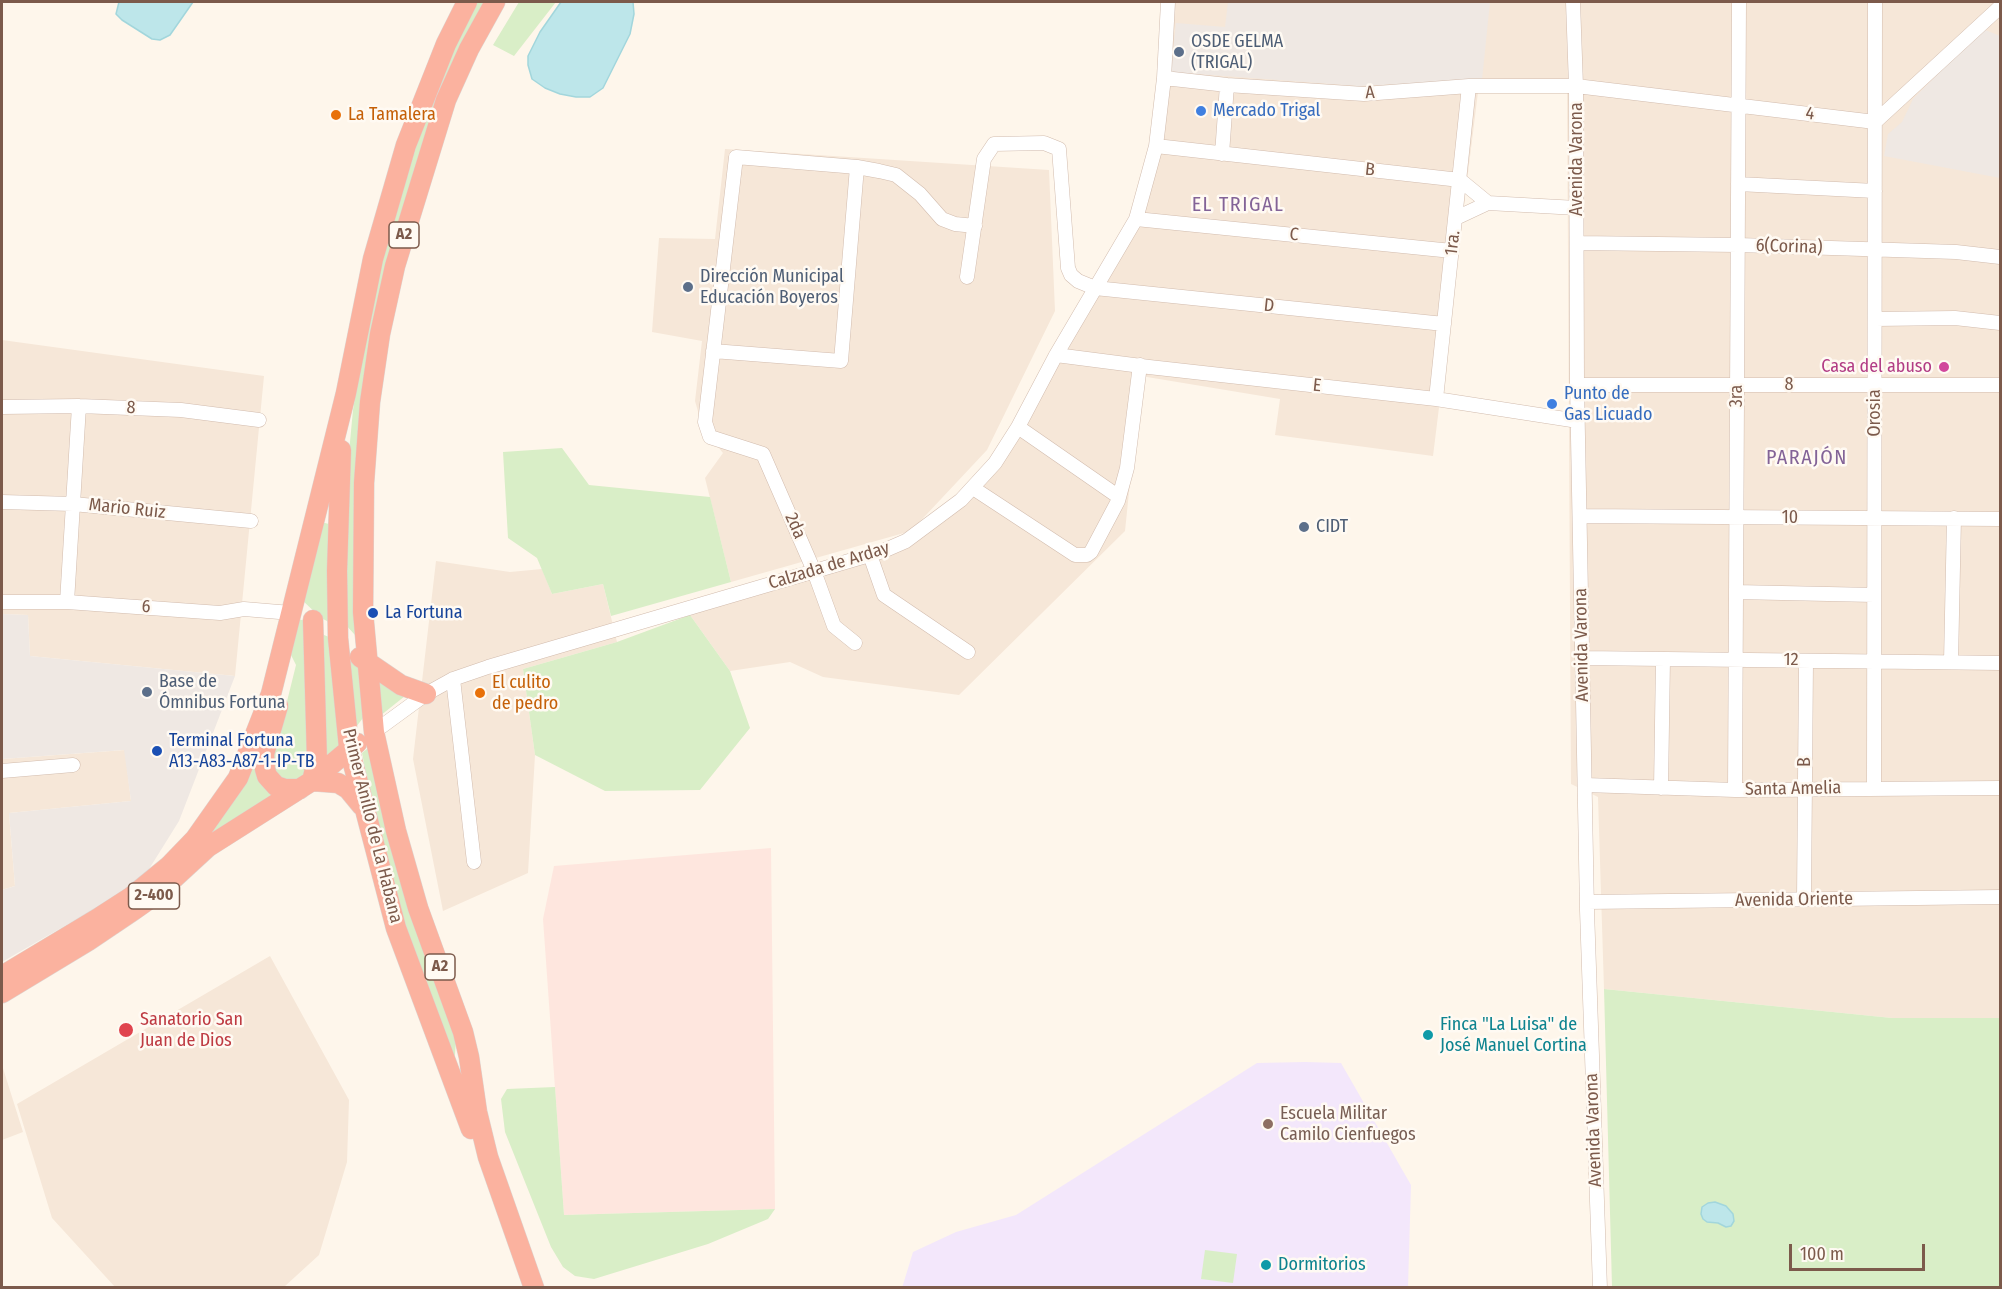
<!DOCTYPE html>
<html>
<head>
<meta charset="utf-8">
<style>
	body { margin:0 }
	#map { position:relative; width:2002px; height:1289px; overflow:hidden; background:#fef6eb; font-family:"Fira Sans Condensed",sans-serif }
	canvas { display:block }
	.frame { position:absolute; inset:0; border:3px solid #7c5a4b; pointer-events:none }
	.scale { position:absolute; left:1789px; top:1244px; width:136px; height:27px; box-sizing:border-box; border:3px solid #7c5a4b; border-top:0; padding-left:8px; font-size:18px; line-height:21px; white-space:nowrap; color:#7c5a4b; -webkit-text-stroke:4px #fffaf3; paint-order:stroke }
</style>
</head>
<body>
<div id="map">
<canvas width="2002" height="1289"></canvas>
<div class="frame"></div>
<div class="scale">100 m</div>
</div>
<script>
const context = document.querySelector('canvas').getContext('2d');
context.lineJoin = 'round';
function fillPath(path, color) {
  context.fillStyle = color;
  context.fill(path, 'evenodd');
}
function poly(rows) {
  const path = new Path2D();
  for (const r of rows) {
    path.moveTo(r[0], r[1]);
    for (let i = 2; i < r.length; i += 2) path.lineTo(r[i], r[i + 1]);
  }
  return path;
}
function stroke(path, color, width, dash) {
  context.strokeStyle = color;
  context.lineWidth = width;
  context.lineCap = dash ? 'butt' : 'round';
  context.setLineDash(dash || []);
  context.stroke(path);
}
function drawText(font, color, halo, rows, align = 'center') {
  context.font = font + ' "Fira Sans Condensed",sans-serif';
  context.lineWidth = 5;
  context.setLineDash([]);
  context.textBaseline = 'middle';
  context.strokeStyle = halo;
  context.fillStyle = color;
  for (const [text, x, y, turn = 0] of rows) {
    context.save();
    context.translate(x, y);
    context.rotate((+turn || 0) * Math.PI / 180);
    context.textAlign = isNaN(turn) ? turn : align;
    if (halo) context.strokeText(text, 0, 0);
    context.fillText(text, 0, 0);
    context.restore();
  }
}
const residential = poly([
	[1162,2,1568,2,1568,49,1570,2,2000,2,1999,1018,1892,1018,1604,989,1598,797,1571,784,1567,83,1479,84,1433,456,1275,435,1280,399,1141,376,1125,531,959,695,823,677,790,662,730,671,690,615,892,553,998,462,1149,196],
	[725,149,1049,170,1055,311,987,450,911,531,731,582,705,478,723,453,703,429,695,401,702,341,652,332,659,238,715,239],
	[2,340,264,376,235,676,30,656,28,615,2,614],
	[436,561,510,572,542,569,552,594,603,584,617,642,523,669,535,755,528,873,443,911,413,759],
	[125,750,131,801,9,813,15,886,2,890,2,759],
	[270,956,349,1100,347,1162,319,1255,284,1287,115,1287,52,1218,17,1104],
	[2,1065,23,1132,2,1140]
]);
const commercial = poly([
	[771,848,775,1209,564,1215,543,919,554,866]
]);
const industrial = poly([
	[1228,2,1490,2,1482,80,1358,86,1171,72,1176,23,1225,27],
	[1983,29,2000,36,2000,178,1884,156,1888,134,1902,122,1913,99],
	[2,614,28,615,30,656,235,676,179,821,141,882,2,962,2,890,15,886,9,813,131,801,124,750,2,759]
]);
const education = poly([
	[1305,1062,1341,1063,1411,1185,1408,1287,902,1288,913,1252,956,1232,1016,1215,1257,1063]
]);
const green = poly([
	[477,2,486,2,388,265,357,629,355,635,345,624,346,484,353,410,364,339,382,261,397,206,425,119,444,70],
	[519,2,556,2,514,56,493,45],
	[562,448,589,485,710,497,731,582,611,616,603,584,552,594,537,558,508,538,503,452],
	[321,522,329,524,331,623,321,618,301,599],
	[690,615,730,671,750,728,700,790,605,791,535,755,523,669,617,642],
	[297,619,307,621,313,755,301,780,282,780,271,766,296,665,288,649],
	[319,633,334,639,346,740,324,761],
	[351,655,354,656,359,663,363,711,363,718,356,727,348,656],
	[374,671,405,696,380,716],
	[263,740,281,795,132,902],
	[373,744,456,1040,454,1069,418,969,378,835,362,753],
	[1604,989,1892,1018,1999,1018,2000,1017,2000,1287,1612,1287],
	[555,1087,564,1215,775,1209,768,1219,708,1244,594,1279,575,1276,563,1267,551,1247,505,1132,501,1099,507,1089],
	[1205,1250,1237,1254,1233,1283,1201,1279]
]);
const water = poly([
	[119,2,193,2,170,35,160,40,152,39,122,20,116,14,119,2],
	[561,2,633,2,634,14,630,34,603,88,590,97,576,97,560,94,545,88,532,79,528,65,528,56,540,32,561,2],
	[1715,1202,1726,1206,1733,1214,1734,1221,1731,1226,1726,1227,1718,1223,1707,1222,1703,1219,1701,1214,1702,1207,1708,1203,1715,1202]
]);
const minor = poly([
	[1573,2,1576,86,1577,385,1587,910,1600,1288],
	[1164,78,1227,85,1364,94,1469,86,1576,86,1875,122,2000,7],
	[1156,146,1460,180,1488,203,1577,208],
	[1222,154,1227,85],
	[1738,184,1875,191],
	[1456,218,1488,203],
	[1136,219,1452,251],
	[1577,243,1738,245,1956,252,2000,257],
	[967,277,984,159,994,144,1044,143,1059,149,1068,268,1071,275,1078,281,1095,288,1444,324],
	[1875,319,1955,318,2000,323],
	[713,351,841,361,857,167],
	[1056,355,1149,367,1436,399,1578,421],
	[1577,385,2000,385],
	[1436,399,1469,86],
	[2,407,79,406,181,410,259,420],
	[1018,427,1119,497],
	[973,488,1075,555,1087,555,1091,552,1118,501,1127,468,1140,365],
	[2,502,73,504,251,521],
	[1580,516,2000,519],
	[870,555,884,595,968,652],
	[1736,592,1874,595],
	[2,602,67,602,220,613,244,609,291,613],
	[67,602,79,406],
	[855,643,834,626,814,571,763,454,710,437,705,422,736,157,857,167,879,171,896,175,920,194,942,219,955,224,975,226],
	[1582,658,2000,663],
	[1951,662,1954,518],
	[453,679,474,862],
	[374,732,426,694,453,679,488,667,883,551,906,541,961,500,995,463,1018,427,1056,355,1136,219,1156,146,1164,78,1168,2],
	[2,771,73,765],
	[1585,785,1735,790,2000,788],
	[1661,788,1663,659],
	[1874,789,1875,2],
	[1735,790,1739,2],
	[1804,900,1806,661],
	[1587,902,2000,897]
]);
const highway = poly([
	[495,2,469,49,446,100,395,266,380,334,370,402,364,483,363,612,374,732,396,831,418,908,463,1032,469,1057,477,1112,488,1157,534,1288],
	[341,450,337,571,338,638,349,748,396,928,471,1129],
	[360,657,401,685,426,694],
	[278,706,264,754,265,769,267,776,276,786,285,789,300,789],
	[312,781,317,761,313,620],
	[312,781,338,783,348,789,362,806],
	[2,976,100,917,131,897,169,866,195,839,238,778,271,694,346,393,373,259,406,145,446,44,467,2],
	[2,993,88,941,134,910,158,893,208,847,312,781,357,743]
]);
const markers = [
	[1179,52,6,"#5c6f8a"],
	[1201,111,6,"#3f7fe0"],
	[336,115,6,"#e8710a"],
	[688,287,6,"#5c6f8a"],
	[1944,367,6,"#d1479c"],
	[1552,404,6,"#3f7fe0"],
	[1304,527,6,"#5c6f8a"],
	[373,613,6,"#1a4fb4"],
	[147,692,6,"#5c6f8a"],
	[480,693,6,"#e8710a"],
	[157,751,6,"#1a4fb4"],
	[126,1030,8,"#e0444e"],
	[1428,1035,6,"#0f9aa8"],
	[1268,1124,6,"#8d6e63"],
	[1266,1265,6,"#0f9aa8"]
];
const shields = [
	[404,235,30],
	[154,896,51],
	[440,967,30]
];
const shieldNames = [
	["A2",404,235],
	["2-400",154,896],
	["A2",440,967]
];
const serviceNames = [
	["OSDE GELMA",1191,42],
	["(TRIGAL)",1191,63],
	["Dirección Municipal",700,277],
	["Educación Boyeros",700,298],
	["CIDT",1316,527],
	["Base de",159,682],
	["Ómnibus Fortuna",159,703]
];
const streetNames = [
	["A",1370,93,-2],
	["4",1810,114,7],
	["Avenida Varona",1577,159,-90],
	["B",1370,170,6],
	["C",1294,235,6],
	["1ra.",1453,243,-83],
	["6(Corina)",1789,247,2],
	["D",1269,306,6],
	["8",1789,385],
	["E",1317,386,6],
	["3ra",1737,396,-90],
	["8",131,408,3],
	["Orosia",1875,413,-90],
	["Mario Ruiz",127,509,6],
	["10",1790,518],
	["2da",795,526,66],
	["Calzada de Arday",829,566,-17],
	["6",146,607,4],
	["Avenida Varona",1582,645,-91],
	["12",1791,660,1],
	["B",1805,762,-90],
	["Santa Amelia",1793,789,-1],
	["Primer Anillo de La Habana",372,826,76],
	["Avenida Oriente",1794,900,-1],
	["Avenida Varona",1594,1130,-92]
];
const shopNames = [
	["Mercado Trigal",1213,111],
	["Punto de",1564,394],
	["Gas Licuado",1564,415]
];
const foodNames = [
	["La Tamalera",348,115],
	["El culito",492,683],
	["de pedro",492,704]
];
const hotelNames = [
	["Casa del abuso",1932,367]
];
const transitNames = [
	["La Fortuna",385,613],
	["Terminal Fortuna",169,741],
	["A13-A83-A87-1-IP-TB",169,762]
];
const healthNames = [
	["Sanatorio San",140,1020],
	["Juan de Dios",140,1041]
];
const cultureNames = [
	["Finca \"La Luisa\" de",1440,1025],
	["José Manuel Cortina",1440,1046],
	["Dormitorios",1278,1265]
];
const educationNames = [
	["Escuela Militar",1280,1114],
	["Camilo Cienfuegos",1280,1135]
];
const neighbourhoodNames = [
	["EL TRIGAL",1238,205],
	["PARAJÓN",1807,458]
];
fillPath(residential, '#f6e7d8');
fillPath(commercial, '#fee6de');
fillPath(industrial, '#efe8e3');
fillPath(education, '#f3e7fb');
fillPath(green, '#d9eec7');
fillPath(water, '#bde6ea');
stroke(water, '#a2d6dc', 1.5);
stroke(minor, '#d2bcae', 15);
stroke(highway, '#ddd4d0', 21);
stroke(minor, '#fff', 14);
stroke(highway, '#fbb29f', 20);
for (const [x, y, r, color] of markers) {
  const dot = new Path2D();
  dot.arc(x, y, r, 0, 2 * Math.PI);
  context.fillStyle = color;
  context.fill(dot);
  stroke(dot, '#fffaf3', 2);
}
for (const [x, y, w] of shields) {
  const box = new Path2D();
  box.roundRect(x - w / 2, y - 13, w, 26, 4.5);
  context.fillStyle = '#fffaf3';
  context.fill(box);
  stroke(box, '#7c5a4b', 1.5);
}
drawText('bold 16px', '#7c5a4b', null, shieldNames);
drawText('18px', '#4e5e75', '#fffaf3', serviceNames, 'left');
drawText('18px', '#7c5a4b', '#fffaf3', streetNames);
drawText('18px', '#366cbe', '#fffaf3', shopNames, 'left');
drawText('18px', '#c56008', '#fffaf3', foodNames, 'left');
drawText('18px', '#b23c85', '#fffaf3', hotelNames, 'right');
drawText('18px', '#164399', '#fffaf3', transitNames, 'left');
drawText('18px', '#be3a42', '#fffaf3', healthNames, 'left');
drawText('18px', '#0d838f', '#fffaf3', cultureNames, 'left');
drawText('18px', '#785e54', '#fffaf3', educationNames, 'left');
context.letterSpacing = '1.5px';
drawText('20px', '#836397', '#fffaf3', neighbourhoodNames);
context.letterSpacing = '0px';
</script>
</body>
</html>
